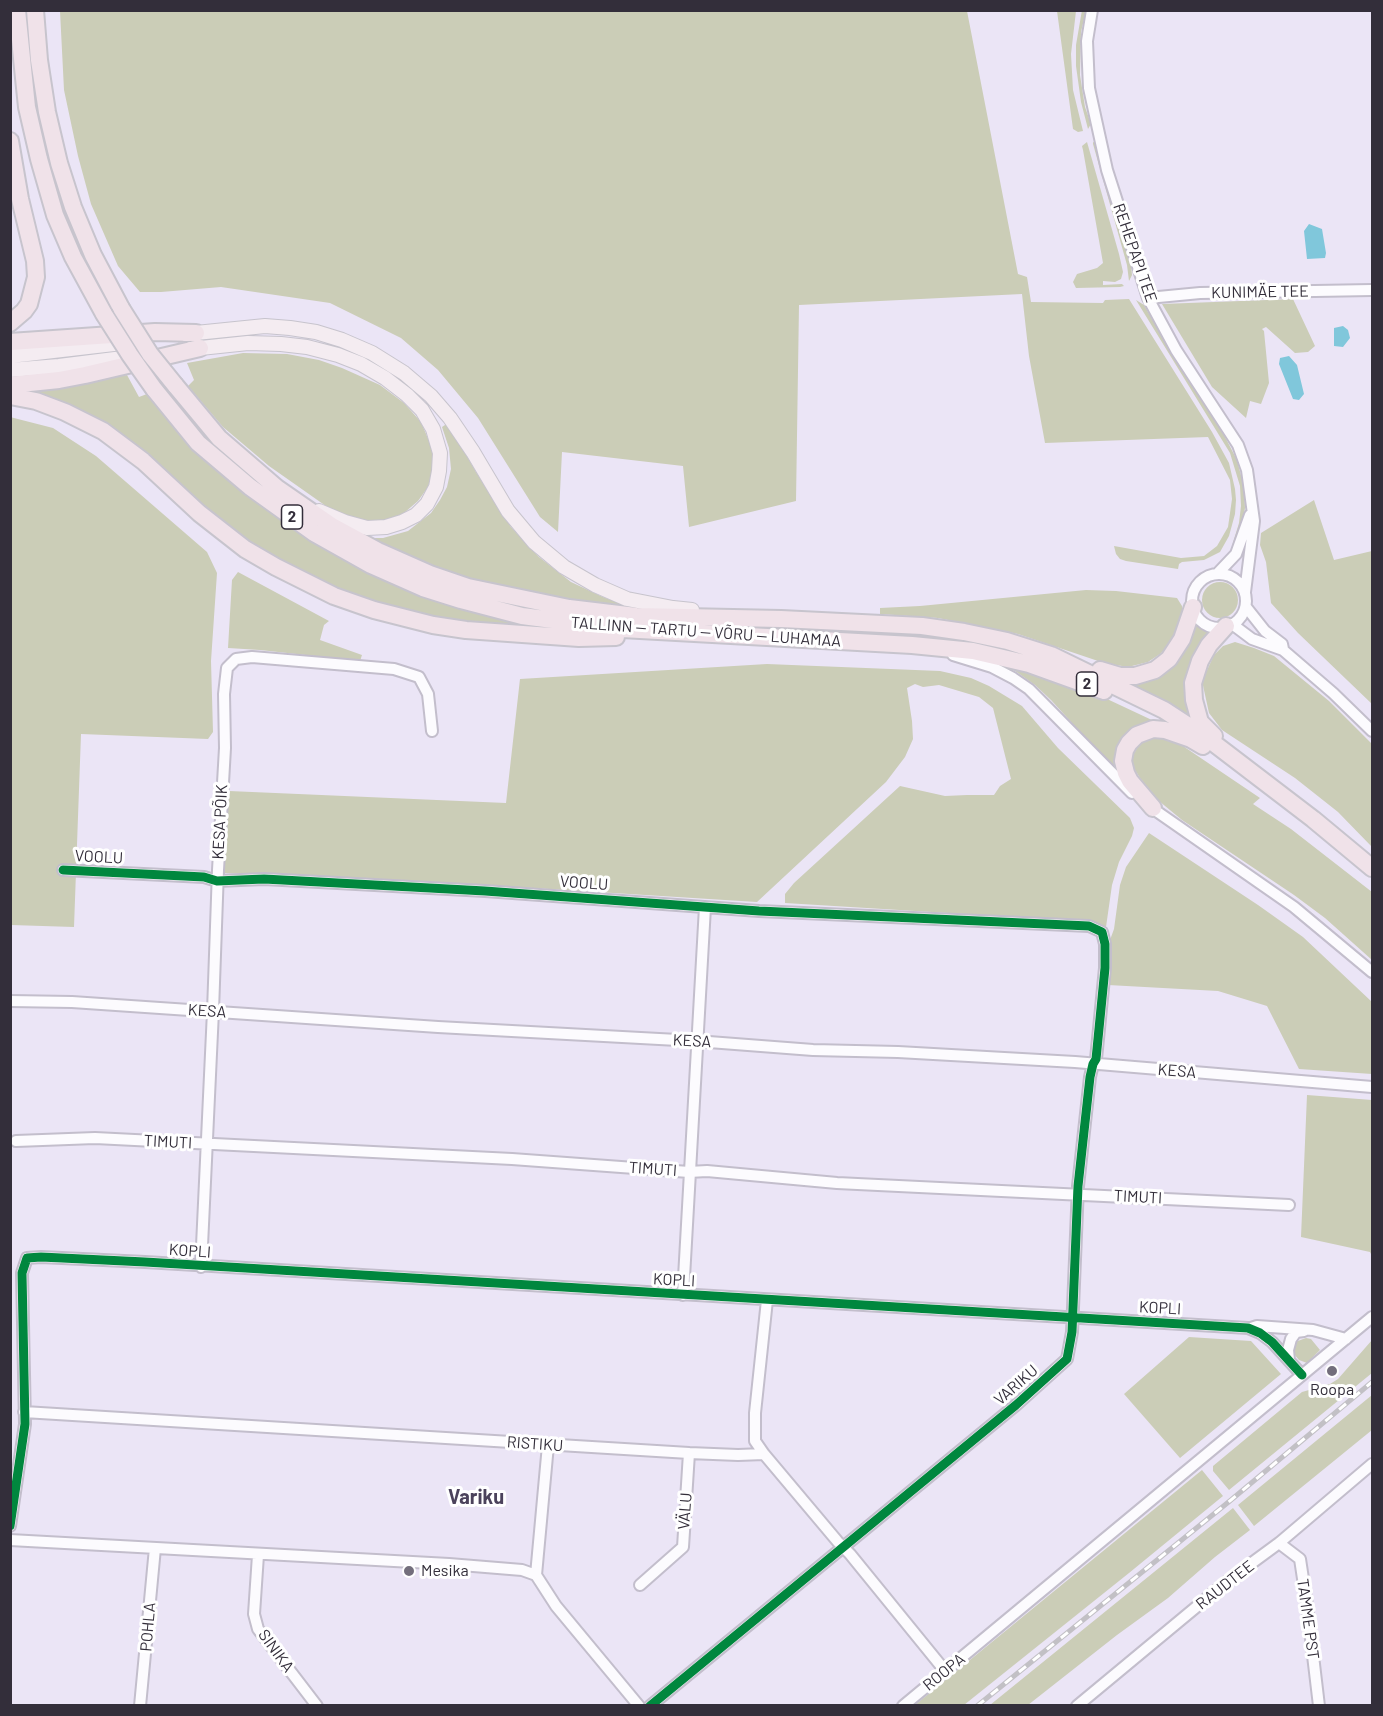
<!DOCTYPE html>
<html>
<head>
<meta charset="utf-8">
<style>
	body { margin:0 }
	#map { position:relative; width:1383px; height:1716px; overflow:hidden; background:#ebe5f6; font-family:Barlow,sans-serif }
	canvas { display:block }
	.frame { position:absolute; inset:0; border:12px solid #332e3a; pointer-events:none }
</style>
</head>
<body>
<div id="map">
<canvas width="1383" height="1716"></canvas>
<div class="frame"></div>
</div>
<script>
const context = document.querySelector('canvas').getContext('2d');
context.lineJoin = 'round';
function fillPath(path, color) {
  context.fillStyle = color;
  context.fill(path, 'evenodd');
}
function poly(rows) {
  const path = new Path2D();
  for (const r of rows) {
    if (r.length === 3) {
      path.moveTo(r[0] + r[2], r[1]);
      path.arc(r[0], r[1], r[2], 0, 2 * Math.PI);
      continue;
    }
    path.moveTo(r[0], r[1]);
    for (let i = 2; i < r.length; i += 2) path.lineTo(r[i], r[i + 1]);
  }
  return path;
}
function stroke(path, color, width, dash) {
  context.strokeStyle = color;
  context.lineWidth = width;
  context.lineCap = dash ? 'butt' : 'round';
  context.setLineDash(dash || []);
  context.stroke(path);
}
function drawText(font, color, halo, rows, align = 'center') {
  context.font = font + ' Barlow,sans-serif';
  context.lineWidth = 6;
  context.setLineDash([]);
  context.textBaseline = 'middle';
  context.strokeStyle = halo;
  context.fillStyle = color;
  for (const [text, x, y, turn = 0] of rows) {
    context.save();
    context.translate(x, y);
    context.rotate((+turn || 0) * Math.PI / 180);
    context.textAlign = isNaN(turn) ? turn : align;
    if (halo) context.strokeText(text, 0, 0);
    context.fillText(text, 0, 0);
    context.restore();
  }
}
const green = poly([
	[1082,10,1086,11,1081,32,1080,75,1085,107,1091,124,1088,129,1081,102,1076,66,1076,45],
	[60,11,967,11,1018,274,1027,277,1031,302,1103,303,1105,300,1129,299,1212,432,1229,463,1235,489,1236,500,1235,514,1229,536,1220,552,1204,560,1182,562,1179,564,1178,569,1126,561,1120,559,1116,554,1114,546,1181,558,1204,556,1217,546,1228,527,1232,499,1230,480,1208,437,1045,443,1029,356,1022,294,799,305,796,501,689,527,683,466,562,452,558,532,540,517,478,418,438,370,401,338,330,303,221,287,161,292,140,292,118,266,91,204,78,156,64,90],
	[1057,11,1076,11,1071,54,1073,90,1083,131,1078,132,1073,129],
	[1087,142,1119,254,1123,272,1121,279,1115,282,1103,281,1103,285,1122,284,1124,286,1120,287,1076,288,1073,282,1077,274,1097,268,1103,263,1083,150,1082,146],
	[1093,142,1096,143,1131,265,1132,275,1129,281,1127,265,1093,144],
	[1293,299,1315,346,1308,352,1295,353,1266,327,1262,329,1264,331,1269,383,1261,404,1250,401,1246,418,1212,387,1162,304],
	[1136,300,1144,305,1163,338,1224,435,1237,460,1244,487,1245,508,1242,527,1234,548,1232,546,1239,523,1241,506,1240,486,1230,453],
	[243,353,287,354,319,360,342,368,380,385,404,403,421,422,432,448,434,466,428,487,418,501,404,513,392,519,373,522,356,520,333,511,269,466,223,427,188,386,194,380,187,363],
	[127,375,139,397,147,394,192,446,246,493,294,529,348,561,391,583,450,604,539,628,437,620,380,605,323,585,267,557,209,513,152,461,23,391],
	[10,417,53,428,96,456,207,552,217,573,211,661,213,732,208,739,81,734,74,927,11,925],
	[448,423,476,472,511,527,539,557,571,582,603,597,629,607,564,602,511,591,453,575,406,555,372,538,383,538,408,531,431,513,440,500,447,487,451,469,449,448,442,427],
	[1314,500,1334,560,1372,551,1372,704,1298,633,1271,603,1266,562,1260,545,1261,533],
	[238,572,329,621,324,625,320,640,362,655,360,661,260,650,228,648,232,580],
	[1220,600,18],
	[1086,590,1116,591,1177,598,1182,606,1183,616,1177,630,1169,645,1160,654,1148,662,1128,667,1104,663,1018,634,938,618,880,614,880,608,920,606],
	[1196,624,1203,630,1210,633,1195,651,1187,671,1185,693,1192,719,1130,684,1191,637],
	[1235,642,1254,648,1274,656,1329,701,1372,744,1372,847,1338,812,1295,778,1222,730,1209,713,1202,681,1214,655,1223,646],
	[767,664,940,671,971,678,989,686,1022,706,1058,748,1130,818,1134,828,1132,836,1119,862,1112,885,1106,927,1095,922,785,903,785,894,794,883,900,786,945,796,967,795,994,795,1000,786,1011,779,993,708,979,697,939,685,923,687,915,684,907,688,912,721,913,739,905,757,886,782,757,902,485,885,224,873,229,791,506,803,520,679],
	[1011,667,1022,669,1090,691,1154,721,1143,723,1131,731,1117,770,1115,770,1051,700,1035,685,1011,668],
	[1153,737,1167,738,1180,744,1260,798,1253,804,1291,829,1372,892,1372,960,1325,918,1294,895,1182,820,1159,801,1140,778,1135,770,1132,762,1133,755,1142,740],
	[1149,833,1258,905,1303,937,1372,1002,1372,1074,1299,1069,1267,1006,1218,991,1108,985,1110,940,1114,929,1120,885,1126,867],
	[1307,1095,1372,1100,1372,1256,1370,1252,1301,1237],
	[1189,1337,1251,1341,1281,1374,1180,1458,1124,1394],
	[1306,1338,1311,1339,1320,1350,1307,1363,1299,1360,1294,1354,1295,1342],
	[1372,1340,1372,1373,1229,1490,1213,1471,1213,1466,1302,1392,1330,1384,1338,1379],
	[1372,1395,1372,1430,1254,1526,1238,1505],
	[1202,1470,1223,1496,1129,1573,964,1705,915,1705],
	[1233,1508,1250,1530,1215,1557,1168,1598,1117,1635,1028,1705,990,1705]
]);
const water = poly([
	[1309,224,1322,229,1326,253,1325,258,1307,259,1304,231],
	[1343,326,1348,330,1350,338,1343,347,1334,346,1334,328],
	[1289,356,1297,365,1304,394,1299,400,1293,399,1279,364,1280,358]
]);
const minor = poly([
	[1092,10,1087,41,1089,88,1107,170,1148,298,1176,350,1238,445,1247,470,1254,521,1245,592],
	[1148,298,1200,293,1372,290],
	[1217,574,1236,554,1250,515],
	[1219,601,27],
	[1246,607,1265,631,1282,644,1283,649],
	[1232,624,1252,639,1283,650,1333,693,1372,731],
	[953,655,992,667,1013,678,1029,689,1132,793],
	[1149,806,1294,907,1372,972],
	[63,870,204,877,217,881,264,879,485,891,759,911,1089,926,1102,932,1105,944,1105,968,1096,1059,1093,1064,1090,1077,1078,1186,1072,1332,1067,1359,1016,1405,650,1706],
	[10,1001,72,1002,438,1027,696,1041,813,1050,898,1052,1075,1062,1372,1087],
	[16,1141,95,1138,512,1159,689,1172,707,1171,837,1183,1289,1205],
	[201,1267,213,1011,218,870,225,748,224,694,227,668,236,659,252,657,394,669,419,677,428,694,432,731],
	[683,1295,705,907],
	[1251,1328,1257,1326,1313,1330,1346,1339],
	[1289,1360,1288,1350,1291,1339,1296,1332,1304,1331],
	[24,1412,689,1453,738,1455,764,1454,838,1542,850,1554,946,1672],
	[764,1454,755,1441,755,1413,767,1300],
	[10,1526,25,1424,22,1273,27,1258,41,1257,145,1262,1248,1328,1260,1333,1272,1342,1302,1375],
	[10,1540,449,1564,522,1570,536,1575,556,1606,639,1706],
	[1279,1543,1300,1559,1307,1605,1319,1706],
	[258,1555,254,1614,258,1629,317,1706],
	[536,1575,548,1445],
	[640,1585,683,1547,689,1453],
	[140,1706,155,1548],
	[903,1706,1372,1317],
	[1077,1706,1230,1579,1279,1543,1372,1464]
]);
const major = poly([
	[186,334,265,326,290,328,316,332,342,340,372,353,404,373,431,396,450,418,473,452,508,511,534,542,564,567,595,585,627,599,673,608,692,610],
	[191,349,248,343,281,344,307,347,338,355,361,364,385,378,407,395,422,410,433,429,440,453,439,471,436,487,427,504,416,515,402,522,386,527,367,528,345,522,319,511],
	[10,356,131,342],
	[10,370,59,366,139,356]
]);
const highway = poly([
	[17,10,27,107,39,159,55,215,73,257,104,314],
	[35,10,39,60,47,112,59,163,73,207,93,255,121,308],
	[10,141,20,199,35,261,36,277,29,304,24,311,10,323],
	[10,342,155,332,196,333],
	[10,385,59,380,85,375,200,348],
	[175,385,219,438,277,488,332,526,378,551,430,574,468,587,569,608,636,616,781,619,922,626,964,632,1007,641,1051,655,1164,710,1207,738,1313,819,1372,868],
	[154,389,198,443,250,487,314,533,371,565,423,588,461,600,522,616,622,629,912,645,973,651,1029,664,1104,691],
	[10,396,36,401,65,412,103,431,143,461,199,513,245,549,276,567,334,596,374,610,433,625,466,630,579,638,616,637],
	[1100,670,1120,676,1135,676,1155,670,1169,659,1182,639,1193,607],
	[1214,736,1200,722,1194,700,1193,683,1200,661,1209,645,1226,626],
	[1153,808,1130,781,1126,773,1123,761,1125,750,1129,743,1137,735,1153,729,1165,730,1191,739,1203,746]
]);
const rail = poly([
	[977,1706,1231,1500,1372,1382]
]);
const highwayBridge = poly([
	[121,308,150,354,175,385],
	[104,314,130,355,154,389]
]);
const cycleway = poly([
	[63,870,204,877,217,881,264,879,485,891,759,911,1089,926,1102,932,1105,944,1105,968,1096,1059,1093,1064,1090,1077,1078,1186,1072,1332,1067,1359,1016,1405,650,1706],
	[10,1526,25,1424,22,1273,27,1258,41,1257,145,1262,1248,1328,1260,1333,1272,1342,1302,1375]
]);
const markers = [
	[1332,1371,6,"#736e7c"],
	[409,1571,6,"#736e7c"]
];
const shields = [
	[292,517,21],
	[1087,684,21]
];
const shieldNames = [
	["2",292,517],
	["2",1087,684]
];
const streetNames = [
	["REHEPAPI TEE",1135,253,71],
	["KUNIMÄE TEE",1260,292,-1],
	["TALLINN — TARTU — VÕRU — LUHAMAA",706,632,4],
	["KESA PÕIK",220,822,-87],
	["VOOLU",99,857,3],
	["VOOLU",584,883,4],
	["KESA",207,1011,4],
	["KESA",692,1041,3],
	["KESA",1177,1071,5],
	["TIMUTI",168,1142,3],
	["TIMUTI",653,1169,4],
	["TIMUTI",1138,1197,3],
	["KOPLI",190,1251,4],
	["KOPLI",674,1280,3],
	["KOPLI",1160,1308,3],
	["VARIKU",1016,1385,-41],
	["RISTIKU",535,1444,4],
	["VÄLU",685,1511,-86],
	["RAUDTEE",1225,1585,-38],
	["TAMME PST",1308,1619,82],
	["POHLA",148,1627,-85],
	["SINIKA",276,1651,54],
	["ROOPA",944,1672,-39]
];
const poiNames = [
	["Roopa",1332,1390],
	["Mesika",421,1571,"left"]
];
const quarterNames = [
	["Variku",476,1497]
];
fillPath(green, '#cbcdb7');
fillPath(water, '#80c7db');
stroke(minor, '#c3becc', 14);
stroke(major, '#c7c4cd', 16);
stroke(highway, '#c7c4cd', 20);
stroke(minor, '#fcfbfe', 10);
stroke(major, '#f4ecf1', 14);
stroke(highway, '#f0e2e9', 16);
stroke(rail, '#c2c0c5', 5);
stroke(rail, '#fff', 3, [9]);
stroke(highwayBridge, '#c7c4cd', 20, []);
stroke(highwayBridge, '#f0e2e9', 16);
stroke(cycleway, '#00873e', 9);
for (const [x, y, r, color] of markers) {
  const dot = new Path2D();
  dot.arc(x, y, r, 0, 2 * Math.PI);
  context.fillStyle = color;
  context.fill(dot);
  stroke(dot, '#fff', 2);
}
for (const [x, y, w] of shields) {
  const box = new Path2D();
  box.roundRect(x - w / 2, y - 12, w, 24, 4.5);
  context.fillStyle = '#fff';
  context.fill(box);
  stroke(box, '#332e3a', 1.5);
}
drawText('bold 15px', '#332e3a', null, shieldNames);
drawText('16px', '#332e3a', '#fff', streetNames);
drawText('16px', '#332e3a', '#fff', poiNames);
drawText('bold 20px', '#4b425b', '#fff', quarterNames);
</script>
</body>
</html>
